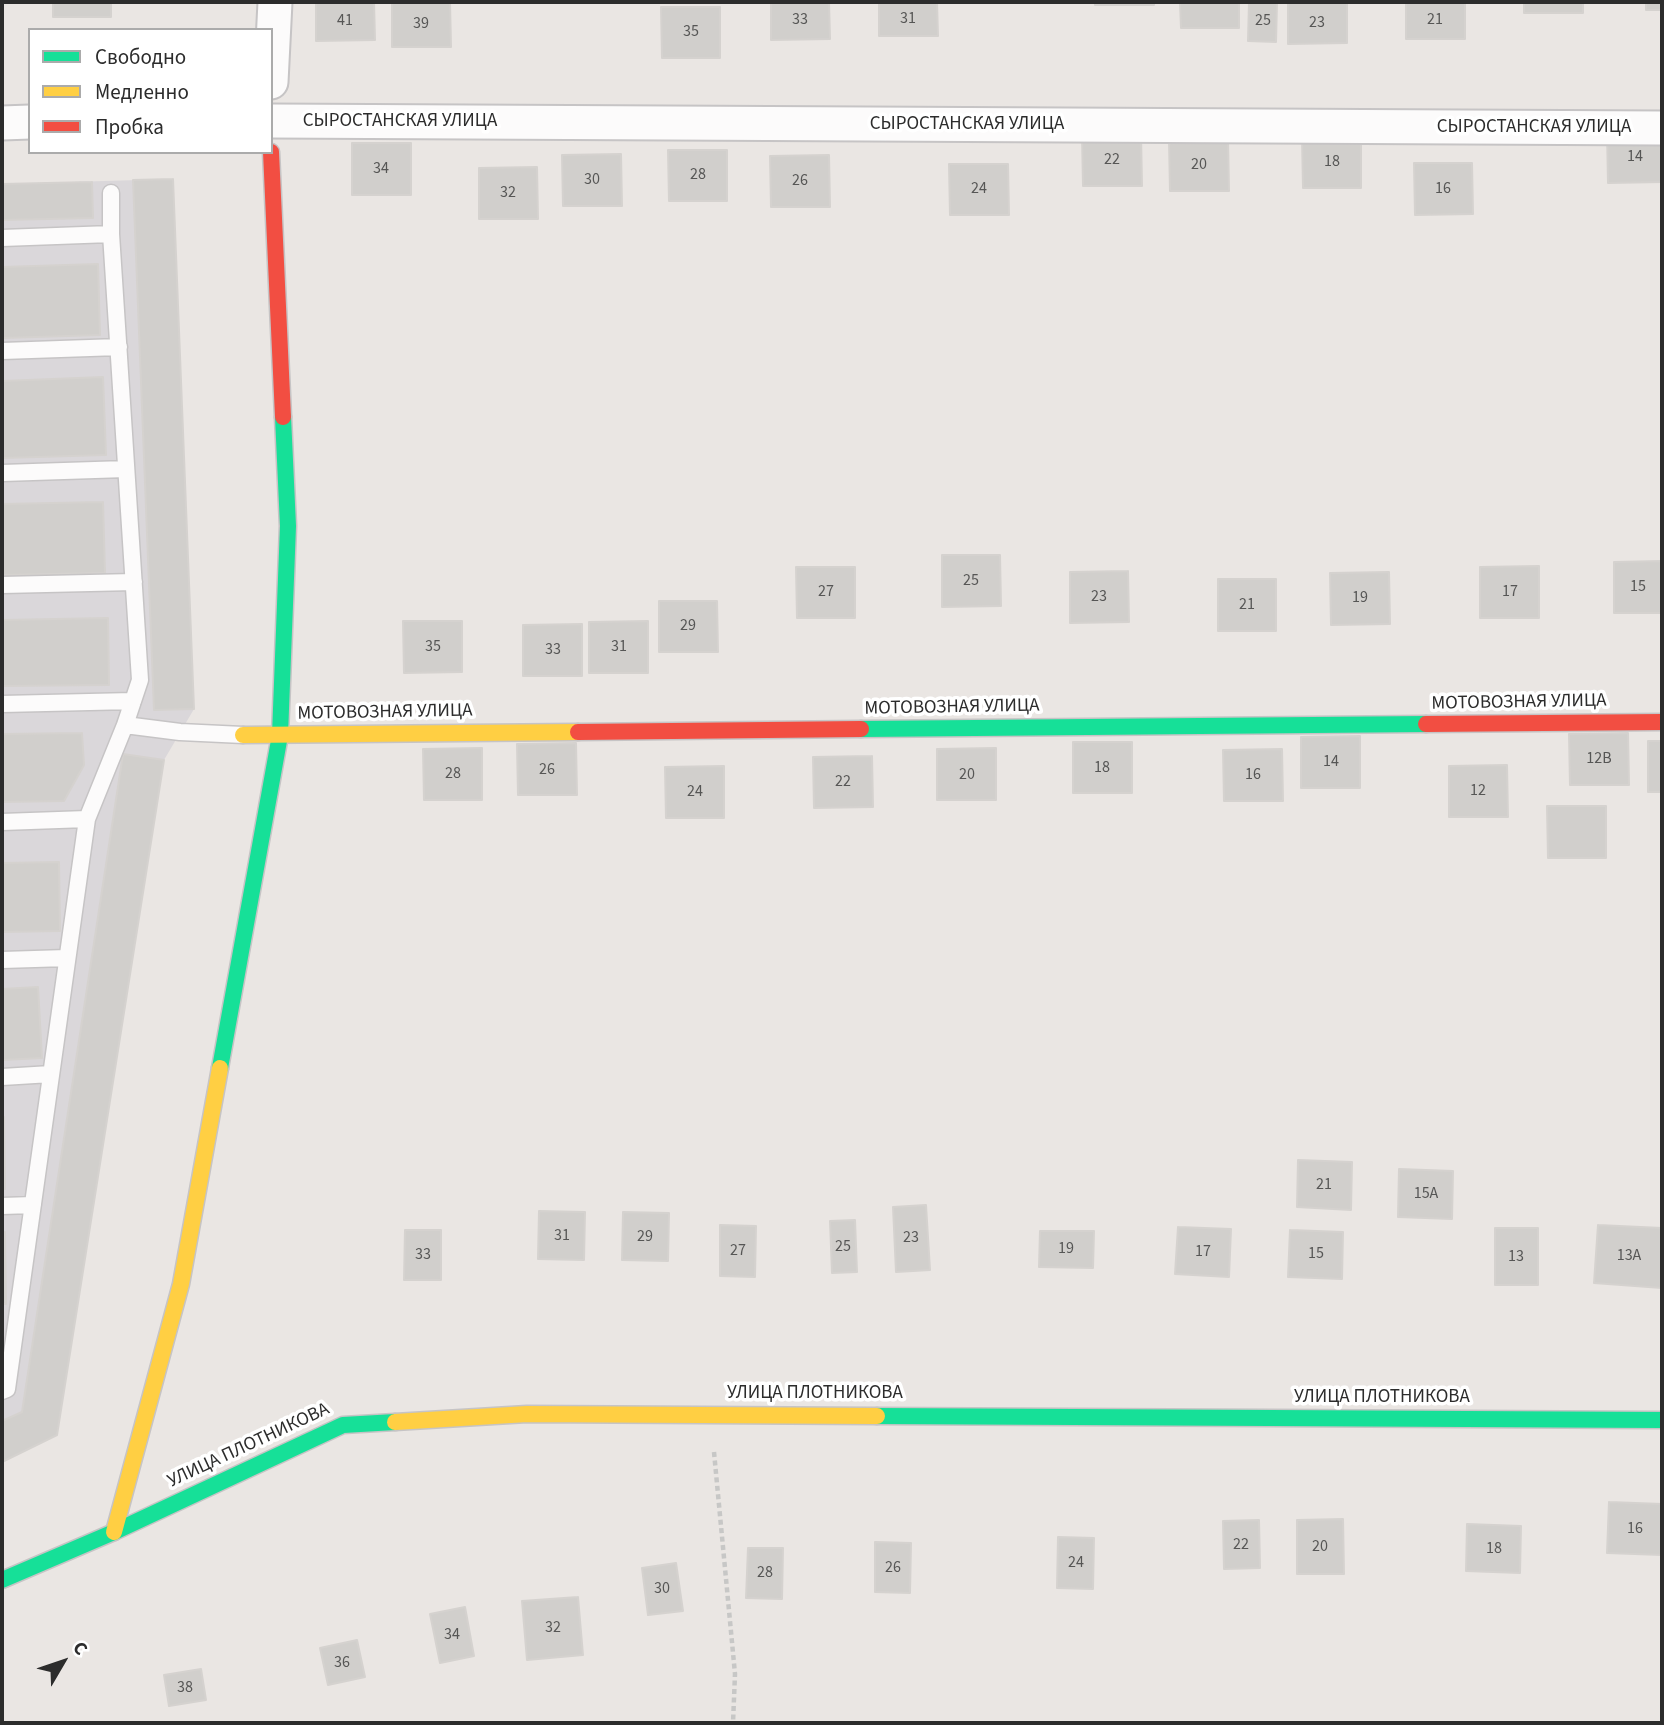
<!DOCTYPE html>
<html>
<head>
<meta charset="utf-8">
<style>
	body { margin:0 }
	#map { position:relative; width:1664px; height:1725px; overflow:hidden; background:#eae6e3; font-family:"Source Sans 3",sans-serif }
	canvas { display:block }
	.frame { position:absolute; inset:0; border:4px solid #2c2c2c; pointer-events:none }
	.legend { position:absolute; left:28px; top:28px; width:245px; height:126px; box-sizing:border-box; background:#fff; border:2px solid #ababab; margin:0; padding:9px 12px; list-style:none; font-size:21px; color:#2c2c2c }
	.legend li { display:flex; align-items:center; gap:14px; height:35px }
	.legend b { width:35px; border:2px solid #ababab }
	.north { position:absolute; left:28px; top:1627px; width:70px; height:70px; -webkit-text-stroke:5px #fff; paint-order:stroke; rotate:51deg; font-size:19px; font-weight:700; line-height:28px; text-align:center; color:#2c2c2c }
	.north::after { content:''; display:block; margin:auto; width:24px; height:32px; background:#2c2c2c; clip-path:polygon(50% 0,100% 100%,50% 72%,0 100%) }
</style>
</head>
<body>
<div id="map">
<canvas width="1664" height="1725"></canvas>
<div class="frame"></div>
<ul class="legend">
<li><b style="height:9px;background:#16e098"></b>Свободно</li>
<li><b style="height:9px;background:#ffcf43"></b>Медленно</li>
<li><b style="height:9px;background:#f24e42"></b>Пробка</li>
</ul>
<div class="north">С</div>
</div>
<script>
const context = document.querySelector('canvas').getContext('2d');
context.lineJoin = 'round';
function fillPath(path, color) {
  context.fillStyle = color;
  context.fill(path, 'evenodd');
}
function poly(rows) {
  const path = new Path2D();
  for (const r of rows) {
    path.moveTo(r[0], r[1]);
    for (let i = 2; i < r.length; i += 2) path.lineTo(r[i], r[i + 1]);
  }
  return path;
}
function stroke(path, color, width, dash) {
  context.strokeStyle = color;
  context.lineWidth = width;
  context.lineCap = dash ? 'butt' : 'round';
  context.setLineDash(dash || []);
  context.stroke(path);
}
function drawText(font, color, halo, rows, align = 'center') {
  context.font = font + ' "Source Sans 3",sans-serif';
  context.lineWidth = 7;
  context.setLineDash([]);
  context.textBaseline = 'middle';
  context.strokeStyle = halo;
  context.fillStyle = color;
  for (const [text, x, y, turn = 0] of rows) {
    context.save();
    context.translate(x, y);
    context.rotate((+turn || 0) * Math.PI / 180);
    context.textAlign = isNaN(turn) ? turn : align;
    if (halo) context.strokeText(text, 0, 0);
    context.fillText(text, 0, 0);
    context.restore();
  }
}
const industrial = poly([
	[173,179,194,709,164,760,57,1435,2,1462,2,184]
]);
const building = poly([
	[53,2,111,2,111,17,53,17,53,2],
	[316,2,374,2,375,40,316,41,316,2],
	[392,2,450,2,451,47,392,47,392,2],
	[771,2,829,2,830,39,771,40,771,2],
	[879,2,937,2,938,36,879,36,879,2],
	[1095,2,1154,2,1154,5,1095,5,1095,2],
	[1180,2,1239,2,1239,28,1181,28,1180,2],
	[1249,2,1277,2,1276,42,1248,41,1249,2],
	[1288,2,1347,2,1347,43,1288,44,1288,2],
	[1406,2,1465,2,1465,39,1406,39,1406,2],
	[1524,2,1583,2,1583,13,1524,13,1524,2],
	[1646,2,1662,2,1662,10,1646,10,1646,2],
	[661,7,720,7,720,58,662,58,661,7],
	[1607,131,1662,131,1662,182,1608,183,1607,131],
	[1141,134,1142,186,1083,186,1082,135,1141,134],
	[1361,136,1361,188,1303,188,1302,137,1361,136],
	[1228,139,1229,191,1170,191,1169,140,1228,139],
	[352,143,411,143,411,195,352,195,352,143],
	[668,150,727,150,727,201,669,201,668,150],
	[621,154,622,206,563,206,562,155,621,154],
	[829,155,830,207,771,207,770,156,829,155],
	[1414,163,1472,163,1473,214,1415,215,1414,163],
	[949,164,1008,164,1009,215,950,215,949,164],
	[537,167,538,219,479,219,479,168,537,167],
	[173,179,194,709,154,710,133,180,173,179],
	[92,182,93,218,2,220,2,184,92,182],
	[98,264,100,335,2,338,2,267,98,264],
	[103,377,106,455,2,458,2,381,103,377],
	[103,502,105,573,2,575,2,504,103,502],
	[942,555,1000,555,1001,606,942,607,942,555],
	[1662,561,1662,613,1614,613,1614,562,1662,561],
	[1539,566,1539,618,1480,618,1480,567,1539,566],
	[796,567,855,567,855,618,797,618,796,567],
	[1128,571,1129,622,1070,623,1070,572,1128,571],
	[1389,572,1390,624,1331,625,1330,573,1389,572],
	[1218,579,1276,579,1276,631,1218,631,1218,579],
	[659,601,717,601,718,652,659,652,659,601],
	[108,618,109,685,2,686,2,620,108,618],
	[403,621,462,621,462,672,404,673,403,621],
	[648,621,648,673,589,673,589,622,648,621],
	[582,624,582,676,523,676,523,625,582,624],
	[82,733,84,765,64,801,2,802,2,734,82,733],
	[1628,733,1629,785,1570,785,1569,734,1628,733],
	[1360,736,1360,788,1301,788,1301,737,1360,736],
	[1648,741,1662,741,1662,792,1648,792,1648,741],
	[1073,742,1132,742,1132,793,1073,793,1073,742],
	[576,743,577,795,518,795,517,744,576,743],
	[482,748,482,800,424,800,423,749,482,748],
	[996,748,996,800,937,800,937,749,996,748],
	[1282,749,1283,801,1224,801,1223,750,1282,749],
	[123,754,164,760,57,1435,2,1462,2,1421,22,1412,123,754],
	[872,756,873,807,814,808,813,757,872,756],
	[1507,765,1508,817,1449,817,1449,766,1507,765],
	[724,766,724,818,666,818,665,767,724,766],
	[1547,806,1606,806,1606,858,1548,858,1547,806],
	[59,862,60,931,2,932,2,863,59,862],
	[38,987,42,1058,2,1060,2,989,38,987],
	[2,1117,4,1117,5,1189,2,1189,2,1117],
	[1298,1160,1352,1162,1351,1210,1297,1207,1298,1160],
	[1399,1169,1453,1171,1452,1219,1398,1217,1399,1169],
	[926,1205,930,1270,896,1272,893,1207,926,1205],
	[539,1211,585,1212,584,1260,538,1259,539,1211],
	[623,1212,669,1213,668,1261,622,1260,623,1212],
	[855,1220,857,1272,832,1273,830,1221,855,1220],
	[720,1225,756,1226,755,1277,720,1276,720,1225],
	[1598,1225,1662,1228,1662,1288,1594,1283,1598,1225],
	[1178,1227,1231,1229,1229,1277,1175,1274,1178,1227],
	[1495,1228,1538,1228,1538,1285,1495,1285,1495,1228],
	[405,1230,441,1230,441,1280,404,1280,405,1230],
	[1290,1230,1343,1232,1342,1279,1288,1277,1290,1230],
	[1040,1231,1094,1231,1093,1268,1039,1267,1040,1231],
	[5,1232,6,1304,2,1304,2,1233,5,1232],
	[1609,1502,1662,1504,1662,1555,1607,1553,1609,1502],
	[1343,1519,1344,1574,1297,1574,1297,1520,1343,1519],
	[1259,1520,1260,1568,1224,1569,1223,1521,1259,1520],
	[1467,1524,1521,1526,1520,1573,1466,1571,1467,1524],
	[1058,1537,1094,1538,1093,1589,1057,1588,1058,1537],
	[875,1542,911,1543,910,1593,875,1592,875,1542],
	[748,1548,783,1548,782,1599,746,1598,748,1548],
	[676,1563,683,1611,648,1615,642,1568,676,1563],
	[578,1597,583,1655,527,1660,522,1601,578,1597],
	[465,1607,474,1656,440,1663,430,1614,465,1607],
	[357,1640,365,1677,328,1685,320,1648,357,1640],
	[201,1669,206,1700,169,1706,164,1675,201,1669]
]);
const path = poly([
	[714,1452,735,1674,733,1723]
]);
const lane = poly([
	[111,193,111,234],
	[2,238,111,234,140,680,125,725,87,819,7,1389,2,1391],
	[2,351,119,347],
	[2,473,126,469],
	[2,585,134,582],
	[2,704,133,701],
	[125,725,180,732,243,735],
	[2,822,87,819],
	[2,960,67,958],
	[2,1077,51,1074],
	[2,1206,33,1205]
]);
const street = poly([
	[271,82,275,2],
	[271,121,1662,128],
	[2,123,30,122]
]);
const fast = poly([
	[861,729,1426,724],
	[220,1068,280,735,288,526,283,417],
	[877,1416,1662,1420],
	[2,1580,114,1532,343,1425,395,1422]
]);
const slow = poly([
	[243,735,578,732],
	[395,1422,527,1414,877,1416],
	[114,1532,181,1284,220,1068]
]);
const jam = poly([
	[271,152,283,417],
	[1426,724,1662,722],
	[578,732,861,729]
]);
const numberNames = [
	["31",908,19],
	["33",800,20],
	["21",1435,20],
	["41",345,21],
	["25",1263,21],
	["23",1317,23],
	["39",421,24],
	["35",691,32],
	["14",1635,157],
	["22",1112,160],
	["18",1332,162],
	["20",1199,165],
	["34",381,169],
	["28",698,175],
	["30",592,180],
	["26",800,181],
	["24",979,189],
	["16",1443,189],
	["32",508,193],
	["25",971,581],
	["15",1638,587],
	["27",826,592],
	["17",1510,592],
	["23",1099,597],
	["19",1360,598],
	["21",1247,605],
	["29",688,626],
	["35",433,647],
	["31",619,647],
	["33",553,650],
	["12В",1599,759],
	["14",1331,762],
	["18",1102,768],
	["26",547,770],
	["28",453,774],
	["20",967,775],
	["16",1253,775],
	["22",843,782],
	["12",1478,791],
	["24",695,792],
	["21",1324,1185],
	["15А",1426,1194],
	["31",562,1236],
	["29",645,1237],
	["23",911,1238],
	["25",843,1247],
	["19",1066,1249],
	["27",738,1251],
	["17",1203,1252],
	["15",1316,1254],
	["33",423,1255],
	["13А",1629,1256],
	["13",1516,1257],
	["16",1635,1529],
	["22",1241,1545],
	["20",1320,1547],
	["18",1494,1549],
	["24",1076,1563],
	["26",893,1568],
	["28",765,1573],
	["30",662,1589],
	["32",553,1628],
	["34",452,1635],
	["36",342,1663],
	["38",185,1688]
];
const streetNames = [
	["СЫРОСТАНСКАЯ УЛИЦА",400,122],
	["СЫРОСТАНСКАЯ УЛИЦА",967,125],
	["СЫРОСТАНСКАЯ УЛИЦА",1534,128],
	["МОТОВОЗНАЯ УЛИЦА",1519,703,-1],
	["МОТОВОЗНАЯ УЛИЦА",952,708,-1],
	["МОТОВОЗНАЯ УЛИЦА",385,713,-1],
	["УЛИЦА ПЛОТНИКОВА",815,1394],
	["УЛИЦА ПЛОТНИКОВА",1382,1398],
	["УЛИЦА ПЛОТНИКОВА",249,1446,-25]
];
fillPath(industrial, '#dad7da');
fillPath(building, '#d1cfcc');
stroke(building, '#d5d2cf', 2);
stroke(lane, '#c6c4c5', 19);
stroke(street, '#c6c4c5', 37);
stroke(fast, '#c6c4c5', 19);
stroke(slow, '#c6c4c5', 19);
stroke(jam, '#c6c4c5', 19);
stroke(path, '#c7c7c6', 4.5, [5, 3.5]);
stroke(lane, '#fcfbfb', 16);
stroke(street, '#fcfbfb', 33);
stroke(fast, '#16e098', 16);
stroke(slow, '#ffcf43', 16);
stroke(jam, '#f24e42', 16);
drawText('16px', '#565655', null, numberNames);
drawText('19px', '#2c2c2c', '#fff', streetNames);
</script>
</body>
</html>
